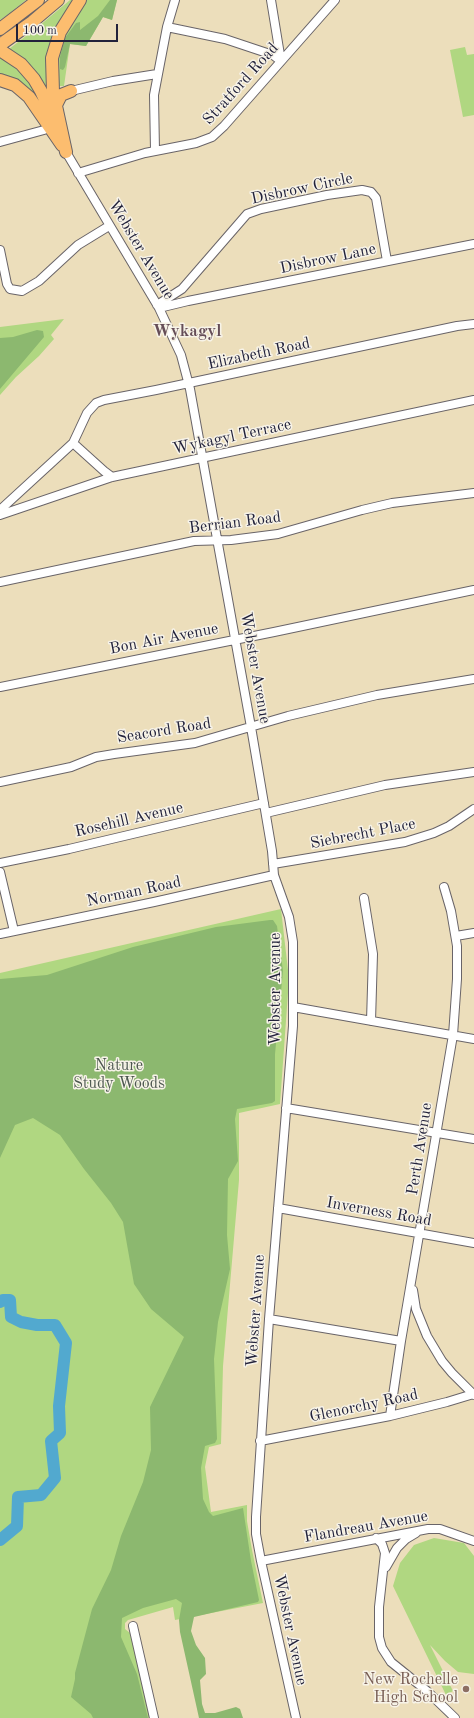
<!DOCTYPE html>
<html>
<head>
<meta charset="utf-8">
<style>
	body { margin:0 }
	#map { position:relative; width:474px; height:1718px; overflow:hidden; background:#ecdebb; font-family:"Old Standard TT",serif }
	canvas { display:block }
	.scale { position:absolute; left:16px; top:24px; width:102px; height:18px; box-sizing:border-box; border:2px solid #22223b; border-top:0; padding-left:5px; font-size:12px; line-height:14px; white-space:nowrap; color:#22223b; -webkit-text-stroke:3px #f7f3e8; paint-order:stroke }
</style>
</head>
<body>
<div id="map">
<canvas width="474" height="1718"></canvas>
<div class="scale">100 m</div>
</div>
<script>
const context = document.querySelector('canvas').getContext('2d');
context.lineJoin = 'round';
function fillPath(path, color) {
  context.fillStyle = color;
  context.fill(path, 'evenodd');
}
function poly(rows) {
  const path = new Path2D();
  for (const r of rows) {
    path.moveTo(r[0], r[1]);
    for (let i = 2; i < r.length; i += 2) path.lineTo(r[i], r[i + 1]);
  }
  return path;
}
function stroke(path, color, width, dash) {
  context.strokeStyle = color;
  context.lineWidth = width;
  context.lineCap = dash ? 'butt' : 'round';
  context.setLineDash(dash || []);
  context.stroke(path);
}
function drawText(font, color, halo, rows, align = 'center') {
  context.font = font + ' "Old Standard TT",serif';
  context.lineWidth = 3;
  context.setLineDash([]);
  context.textBaseline = 'middle';
  context.strokeStyle = halo;
  context.fillStyle = color;
  for (const [text, x, y, turn = 0] of rows) {
    context.save();
    context.translate(x, y);
    context.rotate((+turn || 0) * Math.PI / 180);
    context.textAlign = isNaN(turn) ? turn : align;
    if (halo) context.strokeText(text, 0, 0);
    context.fillText(text, 0, 0);
    context.restore();
  }
}
const green = poly([
	[0,0,26,0,10,13,0,20],
	[70,0,75,0,63,17,47,54,49,92,9,49,39,26],
	[86,0,117,0,112,20,103,17,86,46,70,44,64,86,59,86,57,82,58,49,66,29],
	[465,47,467,55,474,54,474,115,463,117,450,50],
	[0,54,28,76,46,108,0,75],
	[64,319,51,335,54,339,39,356,16,377,0,395,0,327],
	[281,909,289,979,280,1104,239,1113,239,1180,223,1366,221,1444,209,1447,205,1467,211,1512,247,1505,247,1521,252,1550,263,1603,175,1620,173,1607,128,1620,125,1623,125,1629,130,1633,151,1718,0,1718,0,973],
	[434,1538,464,1543,474,1556,474,1674,458,1672,445,1661,430,1645,453,1691,446,1695,393,1586,400,1563,414,1545]
]);
const forest = poly([
	[110,0,117,0,112,20,103,17,86,46,70,44,65,67,63,70,60,69,60,57,65,38,76,23,80,22,80,30,98,16],
	[37,330,43,331,44,337,0,389,0,338,13,337],
	[270,920,273,920,277,926,283,971,275,1054,275,1101,272,1103,237,1109,235,1119,238,1161,228,1179,227,1235,230,1269,218,1322,214,1359,217,1439,215,1443,205,1446,201,1468,203,1499,209,1512,213,1516,243,1508,251,1561,259,1600,258,1602,194,1617,191,1631,196,1645,205,1658,206,1674,200,1680,202,1704,205,1713,215,1713,236,1707,240,1709,243,1718,199,1718,180,1632,179,1620,182,1603,176,1599,143,1608,122,1618,121,1637,137,1674,148,1718,93,1718,91,1714,71,1697,75,1679,75,1673,92,1609,111,1570,121,1536,143,1482,151,1450,150,1407,184,1337,151,1309,134,1284,123,1222,111,1203,84,1169,60,1135,33,1118,15,1125,0,1158,0,979,47,975,133,947,216,927]
]);
const river = poly([
	[0,1302,3,1300,10,1300,11,1317,21,1322,37,1325,55,1325,66,1343,59,1406,60,1433,51,1441,55,1478,41,1495,18,1497,17,1526,0,1540]
]);
const minor = poly([
	[271,0,281,61],
	[167,27,225,39,273,55,281,61],
	[71,91,113,81,157,74],
	[0,142,44,130],
	[155,151,154,95,167,27,175,0],
	[66,152,159,308,181,355,190,389,251,727,272,851,274,875,289,917,293,942,293,1026,269,1319,256,1517,256,1534,261,1561,296,1718],
	[78,173,145,153,196,143,212,137,224,126,335,0],
	[0,250,7,284,10,289,22,291,39,281,78,245,109,226],
	[157,305,182,289,247,214,261,209,327,195,362,190,371,192,376,198,387,261],
	[159,308,188,301,474,244],
	[73,443,104,471,112,477],
	[0,510,73,443,87,413,96,403,104,400,156,390,457,326,474,324],
	[0,515,112,477,474,400],
	[0,582,194,541,231,540,278,534,362,510,392,503,474,493],
	[0,687,274,632,474,590],
	[0,782,71,767,96,757,114,754,195,743,288,716,377,695,474,679],
	[266,813,385,785,474,772],
	[0,863,69,849,264,803],
	[273,864,405,842,434,833,449,826,474,809],
	[0,872,14,931],
	[364,898,373,954,371,1021],
	[0,934,154,902,274,875],
	[456,936,474,933],
	[293,1007,474,1039],
	[286,1108,474,1139],
	[278,1208,474,1243],
	[413,1290,416,1309,427,1336,442,1361,452,1373,474,1395],
	[269,1319,401,1341],
	[390,1416,401,1341,453,1035,457,979,457,946,451,911,444,887],
	[260,1441,390,1416,447,1402,473,1394],
	[376,1538,382,1544,385,1553,379,1607,379,1637,382,1648,391,1662,427,1691,455,1718],
	[261,1561,428,1529,440,1529,474,1541],
	[386,1567,397,1548,406,1539,416,1533],
	[133,1626,154,1718]
]);
const highway = poly([
	[0,29,38,0],
	[0,45,32,22,58,0],
	[0,50,21,64,34,79,41,91,53,117],
	[0,80,15,85,29,97,62,145],
	[56,105,61,95,71,91],
	[66,152,53,92,52,58,60,32,80,0]
]);
const markers = [
	[466,1689,4,"#8d6e63"]
];
const streetNames = [
	["Stratford Road",241,84,-48],
	["Disbrow Circle",302,189,-12],
	["Webster Avenue",141,250,59],
	["Disbrow Lane",328,259,-12],
	["Elizabeth Road",259,354,-12],
	["Wykagyl Terrace",232,437,-12],
	["Berrian Road",235,523,-7],
	["Bon Air Avenue",164,639,-11],
	["Webster Avenue",255,668,80],
	["Seacord Road",164,731,-9],
	["Rosehill Avenue",129,820,-13],
	["Siebrecht Place",363,834,-11],
	["Norman Road",134,892,-12],
	["Webster Avenue",276,989,-90],
	["Perth Avenue",420,1149,-81],
	["Inverness Road",379,1212,10],
	["Webster Avenue",256,1311,-86],
	["Glenorchy Road",364,1406,-12],
	["Flandreau Avenue",366,1527,-10],
	["Webster Avenue",290,1630,78]
];
const parkNames = [
	["Nature",119,1066],
	["Study Woods",119,1084]
];
const educationNames = [
	["New Rochelle",458,1680],
	["High School",458,1698]
];
const neighbourhoodNames = [
	["Wykagyl",187,332]
];
fillPath(green, '#b0d781');
fillPath(forest, '#8cb86f');
stroke(river, '#52a9cf', 12);
stroke(minor, '#696468', 10);
stroke(highway, '#696468', 14);
stroke(minor, '#fff', 8);
stroke(highway, '#fcbd6f', 12);
for (const [x, y, r, color] of markers) {
  const dot = new Path2D();
  dot.arc(x, y, r, 0, 2 * Math.PI);
  context.fillStyle = color;
  context.fill(dot);
  stroke(dot, '#f7f3e8', 1.5);
}
drawText('16px', '#22223b', '#f7f3e8', streetNames);
drawText('16px', '#4d5850', '#f7f3e8', parkNames);
drawText('16px', '#785e54', '#f7f3e8', educationNames, 'right');
drawText('bold 17px', '#654d57', '#f7f3e8', neighbourhoodNames);
</script>
</body>
</html>
